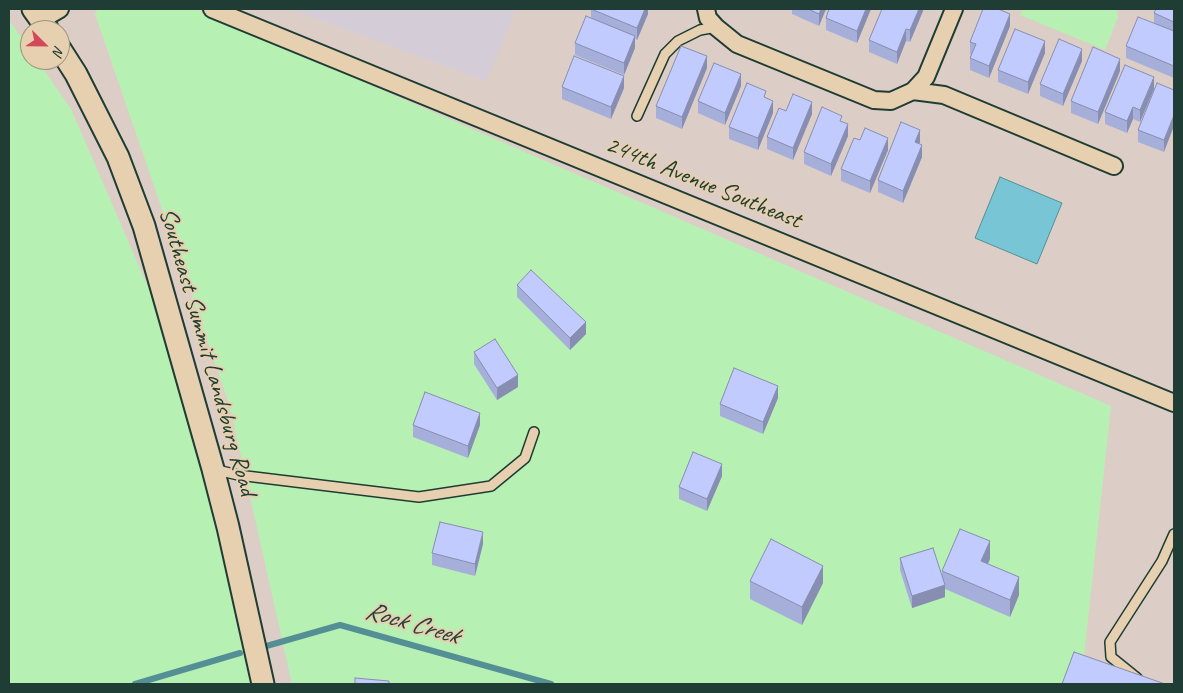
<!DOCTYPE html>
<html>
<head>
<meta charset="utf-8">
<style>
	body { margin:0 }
	#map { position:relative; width:1183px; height:693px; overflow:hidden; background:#dccec7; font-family:Caveat,sans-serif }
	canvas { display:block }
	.frame { position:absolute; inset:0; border:10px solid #1f3d34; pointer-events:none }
	.north { position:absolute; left:20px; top:20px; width:50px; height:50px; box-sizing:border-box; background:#e7d0b0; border:1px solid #97957e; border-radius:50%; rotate:113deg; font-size:14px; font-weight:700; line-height:20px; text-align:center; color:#1f3d34 }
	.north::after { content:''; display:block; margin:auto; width:18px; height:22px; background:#d1495b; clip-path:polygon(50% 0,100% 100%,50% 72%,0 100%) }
</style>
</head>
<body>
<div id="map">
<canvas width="1183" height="693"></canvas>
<div class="frame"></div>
<div class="north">N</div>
</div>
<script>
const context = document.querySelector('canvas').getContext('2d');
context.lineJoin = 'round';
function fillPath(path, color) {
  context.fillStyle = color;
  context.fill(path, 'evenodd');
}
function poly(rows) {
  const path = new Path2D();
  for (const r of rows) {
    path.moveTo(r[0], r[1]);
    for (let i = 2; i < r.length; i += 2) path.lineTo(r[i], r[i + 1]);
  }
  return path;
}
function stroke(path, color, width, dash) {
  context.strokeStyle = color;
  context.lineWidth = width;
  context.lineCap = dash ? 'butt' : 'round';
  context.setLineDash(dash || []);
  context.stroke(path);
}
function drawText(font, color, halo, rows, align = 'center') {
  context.font = font + ' Caveat,sans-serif';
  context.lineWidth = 4;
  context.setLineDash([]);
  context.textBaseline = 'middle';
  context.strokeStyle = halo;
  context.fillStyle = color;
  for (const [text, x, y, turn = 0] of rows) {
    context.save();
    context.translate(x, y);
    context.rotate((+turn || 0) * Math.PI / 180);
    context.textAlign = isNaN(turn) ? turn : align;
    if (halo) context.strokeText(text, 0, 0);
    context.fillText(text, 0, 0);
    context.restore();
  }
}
const built = poly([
	[290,9,516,9,486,81]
]);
const green = poly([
	[98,9,195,9,1111,406,1081,684,292,684,230,407,95,14],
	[1023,9,1117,9,1118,17,1105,50,1020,15],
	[9,20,30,50,30,60,37,60,71,109,173,345,239,626,251,684,9,684]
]);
const water = poly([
	[1000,177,1062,203,1037,264,975,238,1000,177]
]);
const stream = poly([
	[263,647,340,625,551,684],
	[135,684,240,653]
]);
const service = poly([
	[637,116,665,54,678,41,700,30,716,27],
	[213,469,238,475,419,497,491,486,525,458,534,432],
	[1137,678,1111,657,1110,642,1162,561,1174,534]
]);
const minor = poly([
	[212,9,1174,403],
	[706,9,708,18,716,27,737,44,874,100,891,101,913,91,926,77,954,9],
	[41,20,60,9],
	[913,91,944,95,1114,166]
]);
const tertiary = poly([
	[33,9,48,30],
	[60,49,76,74,118,157,144,226,213,469,228,527,263,684]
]);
const wall = poly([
	[591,9,648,9,648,14,637,40,635,39,635,48,624,75,575,55,575,43,591,18],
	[792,9,826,9,819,26,792,14],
	[829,9,871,9,857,43,826,30,826,18],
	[923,9,923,11,910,42,906,41,897,64,869,52,869,40],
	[1174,9,1174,78,1126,58,1126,46,1154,23,1154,13],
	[1010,26,989,78,970,70,970,58,972,55,970,54,970,42],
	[1045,53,1028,94,998,82,998,70],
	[1082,61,1063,106,1040,96,1040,84],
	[707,68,682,129,656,118,656,106],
	[1120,71,1098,124,1071,113,1071,101],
	[741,86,725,125,698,113,698,101],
	[562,87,624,88,611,119,562,99],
	[1154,89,1140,122,1133,119,1127,133,1105,124,1105,112],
	[1174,90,1164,152,1138,142,1138,130],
	[766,98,773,113,758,150,729,139,729,127],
	[786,111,812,114,793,160,767,149,767,137],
	[842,122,848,136,831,176,804,164,804,152],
	[860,140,888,150,870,193,841,181,841,169],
	[920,142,919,144,922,157,903,203,878,192,878,180],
	[517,285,586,334,570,350,517,297],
	[474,352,518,387,497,400,474,364],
	[778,398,763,434,720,416,720,404],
	[413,425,480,425,468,458,413,437],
	[722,476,707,511,679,499,679,487],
	[483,544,475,576,432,565,432,553],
	[900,558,942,578,942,571,990,559,988,564,1019,595,1010,617,945,589,945,597,912,608,900,570],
	[750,581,823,583,802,625,750,599]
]);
const shadedWall = poly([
	[645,9,648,9,648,14,637,40,637,28],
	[821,9,826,9,819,26,819,14],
	[866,9,871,9,857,43,857,31],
	[919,9,923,9,923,11,910,42,910,30],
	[1010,14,1010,26,989,78,989,66],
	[906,29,906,41,897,64,897,52],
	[635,36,635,48,624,75,624,63],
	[1045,41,1045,53,1028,94,1028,82],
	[1082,49,1082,61,1063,106,1063,94],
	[707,56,707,68,682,129,682,117],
	[1120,59,1120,71,1098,124,1098,112],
	[741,74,741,86,725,125,725,113],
	[624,76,624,88,611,119,611,107],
	[1154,77,1154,89,1140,122,1140,110],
	[773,101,773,113,758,150,758,138],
	[812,102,812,114,793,160,793,148],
	[1133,107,1133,119,1127,133,1127,121],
	[1174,115,1174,126,1164,152,1164,140],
	[848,124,848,136,831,176,831,164],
	[920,130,920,142,915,154,915,142],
	[888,138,888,150,870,193,870,181],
	[922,145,922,157,903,203,903,191],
	[586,322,586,334,570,350,570,338],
	[518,375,518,387,497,400,497,388],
	[778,386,778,398,763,434,763,422],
	[480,413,480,425,468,458,468,446],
	[722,464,722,476,707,511,707,499],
	[483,532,483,544,475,576,475,564],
	[990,541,990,559,981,579,981,561],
	[823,566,823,583,802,625,802,607],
	[1019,577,1019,595,1010,617,1010,600],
	[945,585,945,597,912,608,912,596]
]);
const building = poly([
	[591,9,645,9,637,28,591,9],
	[808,9,821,9,819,14,808,9],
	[829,9,866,9,857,31,826,18,829,9],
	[882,9,919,9,910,30,906,29,897,52,869,40,882,9],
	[983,9,998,9,1010,14,989,66,970,58,976,44,970,42,983,9],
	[1156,9,1174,9,1174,22,1154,13,1156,9],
	[586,16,635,36,624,63,575,43,586,16],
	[1138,17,1174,31,1174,66,1126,46,1138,17],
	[1015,29,1045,41,1028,82,998,70,1015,29],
	[1059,39,1082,49,1063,94,1040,84,1059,39],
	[681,46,707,56,682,117,656,106,681,46],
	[1093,47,1120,59,1098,112,1071,101,1093,47],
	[574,56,624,76,611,107,562,87,574,56],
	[714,63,741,74,725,113,698,101,714,63],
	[1125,65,1154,77,1140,110,1133,107,1127,121,1105,112,1125,65],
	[747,83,766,91,764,97,773,101,758,138,729,127,747,83],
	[1157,83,1174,90,1174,115,1164,140,1138,130,1157,83],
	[793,94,812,102,793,148,767,137,779,108,786,111,793,94],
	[822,107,842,116,840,121,848,124,831,164,804,152,822,107],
	[901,122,920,130,915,142,922,145,903,191,878,180,901,122],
	[865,128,888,138,870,181,841,169,854,138,860,140,865,128],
	[531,270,586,322,570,338,517,285,531,270],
	[495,339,518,375,497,388,474,352,495,339],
	[734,368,778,386,763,422,720,404,734,368],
	[425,392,480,413,468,446,413,425,425,392],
	[693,452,722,464,707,499,679,487,693,452],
	[440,522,483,532,475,564,432,553,440,522],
	[960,529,990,541,981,561,1019,577,1010,600,942,571,960,529],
	[771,539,823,566,802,607,750,581,771,539],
	[933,548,945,585,912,596,900,558,933,548],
	[1074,652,1165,684,1062,684,1074,652],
	[355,678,389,681,389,684,355,684,355,678]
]);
const streetNames = [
	["244th Avenue Southeast",703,183,22],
	["Southeast Summit Landsburg Road",207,352,74]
];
const waterNames = [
	["Rock Creek",412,624,16]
];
fillPath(built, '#d4cdd7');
fillPath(green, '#b7f0b3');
fillPath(water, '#78c5d6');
stroke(water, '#548f95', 1);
stroke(stream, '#548f95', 6);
stroke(service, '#1f3d34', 12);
stroke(minor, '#1f3d34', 20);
stroke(tertiary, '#1f3d34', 25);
stroke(service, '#e7d0b0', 9);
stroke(minor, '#e7d0b0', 16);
stroke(tertiary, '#e7d0b0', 21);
fillPath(wall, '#a6afda');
fillPath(shadedWall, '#878eb1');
fillPath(building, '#c1cbfd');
stroke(building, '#878eb1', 1);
drawText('25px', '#1f3d34', '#e7d0b0', streetNames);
drawText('italic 26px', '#23443c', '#e7d0b0', waterNames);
</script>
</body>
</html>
